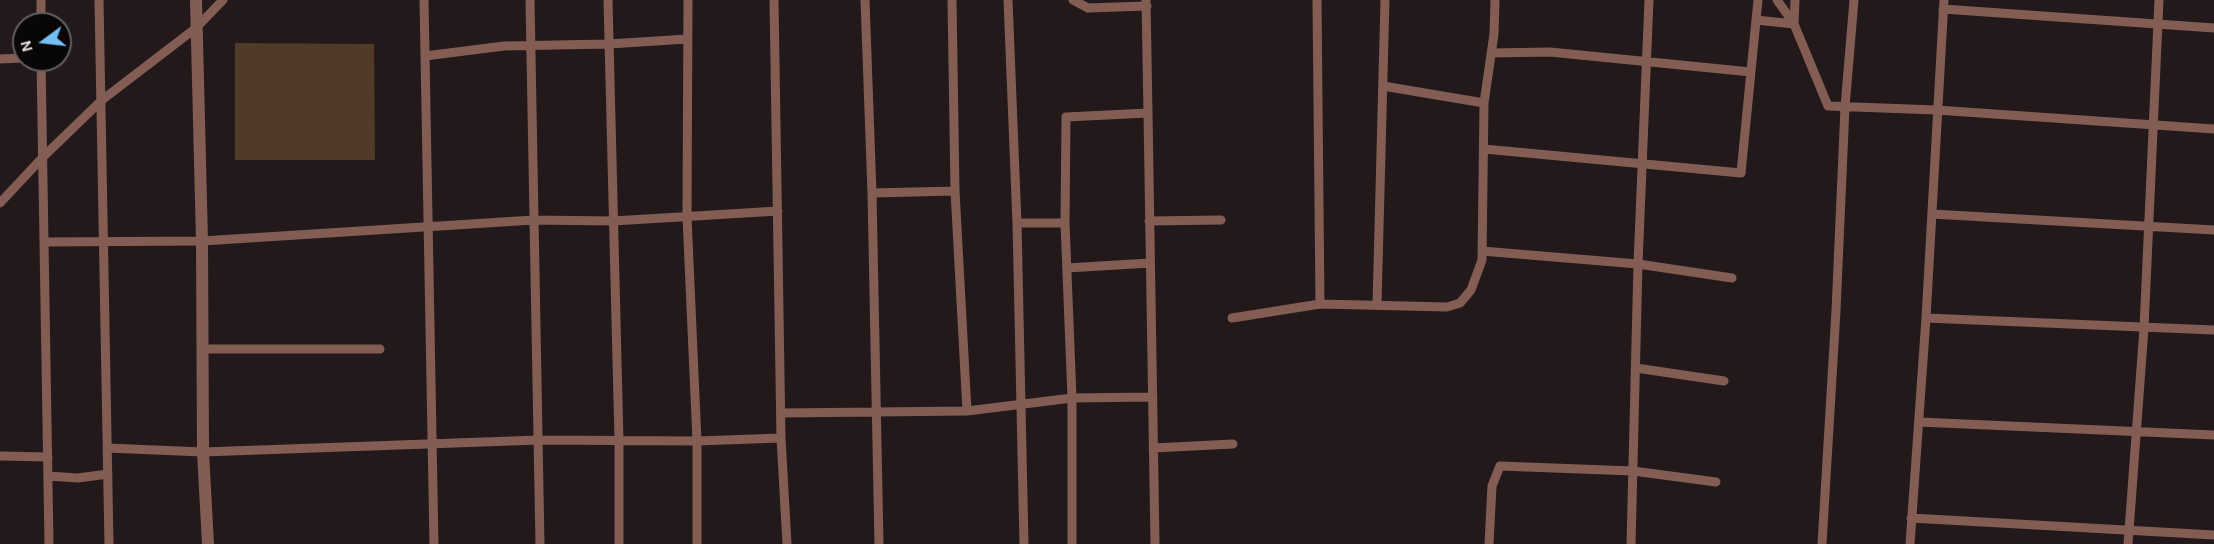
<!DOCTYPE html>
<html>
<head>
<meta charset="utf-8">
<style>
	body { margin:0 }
	#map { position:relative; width:2214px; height:544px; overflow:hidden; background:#23191b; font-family:Karla,sans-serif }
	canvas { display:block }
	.north { position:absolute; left:12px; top:12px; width:60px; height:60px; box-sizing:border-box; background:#090606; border:2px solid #635e5f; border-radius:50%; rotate:255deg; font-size:16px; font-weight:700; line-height:24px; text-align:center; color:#eae3e4 }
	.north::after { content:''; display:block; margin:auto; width:21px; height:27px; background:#74c0f6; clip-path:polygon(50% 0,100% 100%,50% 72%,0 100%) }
</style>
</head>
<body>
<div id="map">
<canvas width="2214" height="544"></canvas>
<div class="north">N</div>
</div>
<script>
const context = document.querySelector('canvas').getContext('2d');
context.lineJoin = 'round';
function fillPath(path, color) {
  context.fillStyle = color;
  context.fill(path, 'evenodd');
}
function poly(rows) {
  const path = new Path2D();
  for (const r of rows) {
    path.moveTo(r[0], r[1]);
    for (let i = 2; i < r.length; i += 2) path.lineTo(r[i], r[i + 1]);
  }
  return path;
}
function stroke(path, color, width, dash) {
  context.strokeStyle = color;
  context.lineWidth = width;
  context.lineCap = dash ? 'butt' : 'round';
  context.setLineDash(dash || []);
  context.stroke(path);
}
const green = poly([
	[235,43,374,44,375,160,235,160]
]);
const minor = poly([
	[41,0,41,24],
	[99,0,109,544],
	[424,0,434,544],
	[530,0,540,544],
	[608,0,619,440,619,544],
	[688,0,687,217,697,441,697,544],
	[774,0,781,438,787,544],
	[865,0,872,193,879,544],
	[952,0,955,191,967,411],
	[1008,0,1017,223,1024,544],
	[1073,0,1088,8,1147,6],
	[1146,0,1148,113],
	[1317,0,1320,304],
	[1795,0,1794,24,1828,106,1936,110,2214,129],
	[1943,9,2214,28],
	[1756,20,1794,24,1777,0],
	[1491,53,1550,52,1751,72],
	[425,56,504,46,609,44,687,39],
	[0,59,24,58],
	[41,60,49,544],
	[1383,86,1484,103],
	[1484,149,1741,173,1758,0],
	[872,193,955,191],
	[0,203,43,157,102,100,196,28,223,0],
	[1932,214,2214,230],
	[1149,221,1221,220],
	[1017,223,1065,223,1072,398,1072,544],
	[1065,223,1066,117,1148,113,1155,544],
	[44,242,202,241,534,220,613,221,778,211],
	[1482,251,1638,264,1732,278],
	[1067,268,1150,263],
	[1377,305,1385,0],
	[1232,318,1320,304,1447,307,1460,303,1471,290,1482,260,1484,103,1494,34,1495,0],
	[1926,318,2214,330],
	[203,349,380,349],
	[1636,368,1724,381],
	[782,413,967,411,1072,398,1153,397],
	[1919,422,2214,435],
	[107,448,203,452,539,440,697,441,781,438],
	[1153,448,1233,444],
	[0,456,48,457],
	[48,476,78,478,108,474],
	[1911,518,2214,535],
	[1489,544,1492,486,1500,466,1633,471,1716,482],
	[1631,544,1638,264,1649,0],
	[1822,544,1836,311,1845,107,1854,0],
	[1910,544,1926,318,1944,0],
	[2128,544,2144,328,2159,0]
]);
const tertiary = poly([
	[196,0,202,241,203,452,208,544]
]);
fillPath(green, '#503a28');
stroke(minor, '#835d54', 9);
stroke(tertiary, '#835d54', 12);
</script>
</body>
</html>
